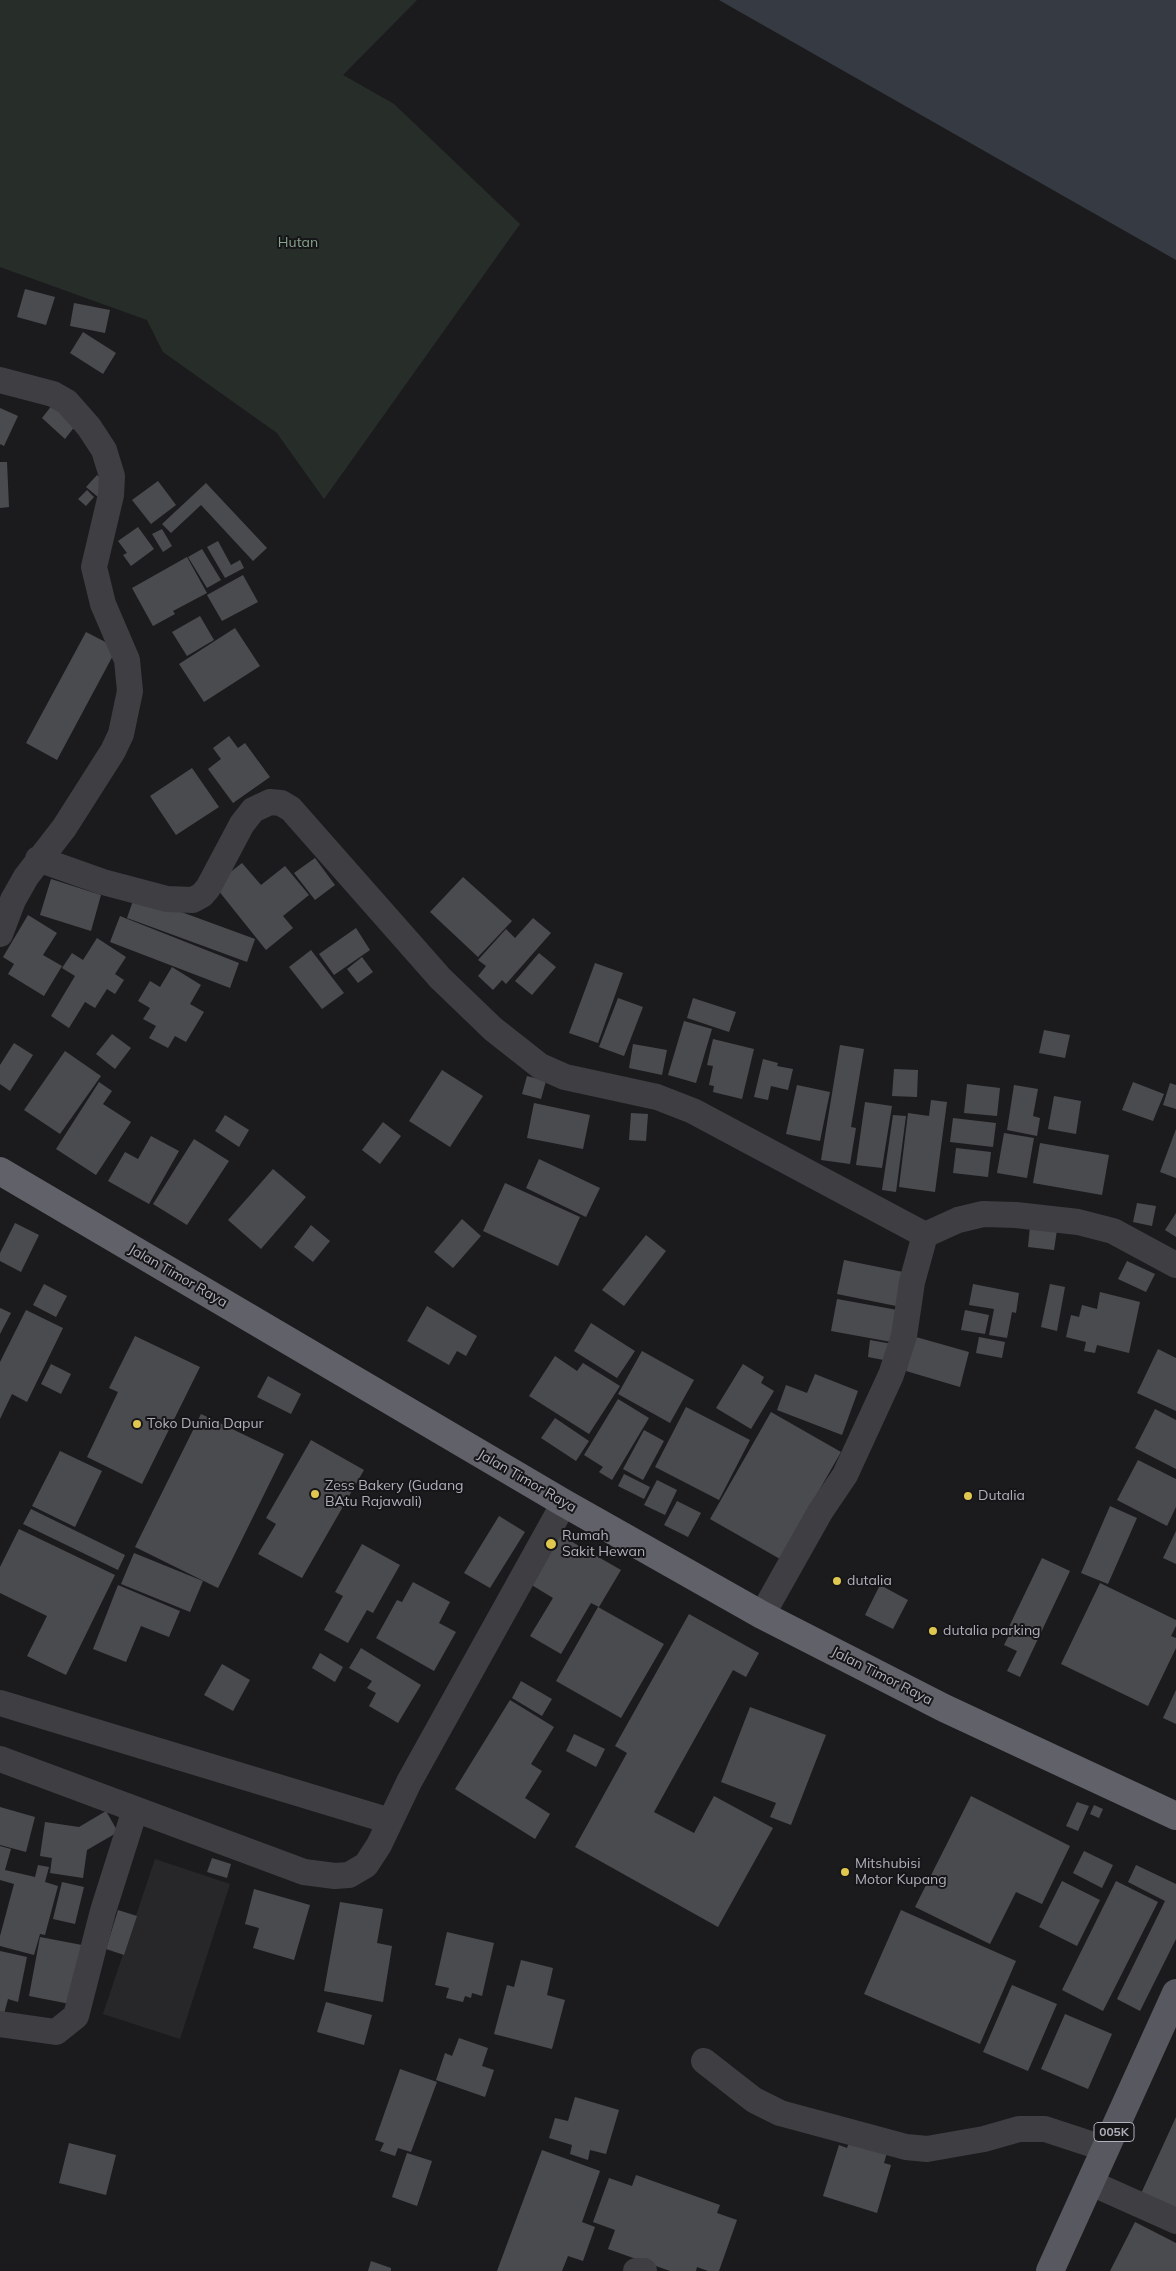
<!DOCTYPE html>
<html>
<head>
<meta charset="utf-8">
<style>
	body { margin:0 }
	canvas { display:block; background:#1b1b1d }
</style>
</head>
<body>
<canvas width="1176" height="2271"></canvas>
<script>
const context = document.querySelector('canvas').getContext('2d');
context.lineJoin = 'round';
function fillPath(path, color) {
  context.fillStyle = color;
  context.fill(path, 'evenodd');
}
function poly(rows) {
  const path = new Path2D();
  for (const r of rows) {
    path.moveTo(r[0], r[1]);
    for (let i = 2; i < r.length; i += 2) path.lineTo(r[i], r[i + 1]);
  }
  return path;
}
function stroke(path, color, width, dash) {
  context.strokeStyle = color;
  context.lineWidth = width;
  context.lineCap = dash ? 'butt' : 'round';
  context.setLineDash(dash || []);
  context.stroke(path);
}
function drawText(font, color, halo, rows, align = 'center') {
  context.font = font + ' Mulish,sans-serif';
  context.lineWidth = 4;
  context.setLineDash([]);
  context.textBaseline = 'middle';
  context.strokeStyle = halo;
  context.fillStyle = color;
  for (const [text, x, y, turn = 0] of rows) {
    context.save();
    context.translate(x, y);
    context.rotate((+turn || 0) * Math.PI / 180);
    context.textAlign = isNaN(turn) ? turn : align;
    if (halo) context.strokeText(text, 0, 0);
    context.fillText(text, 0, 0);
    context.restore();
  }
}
const built = poly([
	[155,1859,230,1884,180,2039,103,2014]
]);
const green = poly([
	[0,0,417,0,343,75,394,104,520,224,324,499,277,433,163,352,147,320,0,267]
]);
const water = poly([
	[719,0,1176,0,1176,260]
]);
const building = poly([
	[25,289,55,297,46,325,17,317],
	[74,303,110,310,105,333,70,326],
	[83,332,116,353,103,374,70,353],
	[56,400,79,421,65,439,42,418],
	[0,408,18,416,4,446,0,444],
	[0,462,7,462,9,507,0,508],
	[97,475,108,485,98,497,86,487],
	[158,481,176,505,151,524,132,500],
	[206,483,267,548,253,561,201,505,171,533,162,524],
	[87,490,94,497,86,506,78,499],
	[138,527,154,549,131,566,123,555,127,553,118,541],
	[162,529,172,546,163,552,152,534],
	[218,541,231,565,240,560,244,568,225,578,207,547],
	[202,549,221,580,207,588,188,557],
	[187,557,207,593,173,611,175,614,153,626,132,588],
	[243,575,258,602,222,621,207,595],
	[200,616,214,640,187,656,172,632],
	[235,628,260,666,204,702,179,664],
	[86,632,117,648,57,760,26,743],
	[229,736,238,748,245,743,270,777,233,803,208,769,221,759,213,748],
	[192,768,219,807,176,835,150,796],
	[315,858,335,885,315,900,294,873],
	[242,863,261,885,285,866,309,895,283,916,293,928,266,950,214,885],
	[463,877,512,921,478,957,430,912],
	[51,879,101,895,91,931,40,915],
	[135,895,255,939,247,962,127,918],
	[28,915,57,933,43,955,62,966,44,996,8,974,14,964,3,957],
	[120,916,239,963,230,988,110,942],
	[533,918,551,933,506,984,502,980,493,990,478,976,486,966,478,960,506,929,515,938],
	[356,928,370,950,334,975,319,954],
	[97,938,126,957,115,974,124,980,115,994,107,989,95,1008,85,1002,69,1028,51,1016,75,976,62,968,72,953,83,960],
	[311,950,344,993,322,1009,289,967],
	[539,953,556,967,532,995,515,981],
	[362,957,373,972,358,983,347,969],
	[595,963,623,973,598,1043,569,1033],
	[172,967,201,985,190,1004,204,1012,186,1042,175,1036,168,1048,149,1038,156,1026,143,1019,150,1008,138,1001,150,981,160,987],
	[618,998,643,1007,624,1056,599,1047],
	[693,998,736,1012,729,1032,687,1018],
	[684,1021,712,1029,696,1083,668,1075],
	[1044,1030,1070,1035,1065,1058,1039,1053],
	[112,1034,131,1048,115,1069,96,1054],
	[713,1039,754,1049,742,1099,713,1092,714,1086,709,1085,713,1066,707,1065],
	[14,1043,33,1055,10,1091,0,1084,0,1065],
	[633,1044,667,1050,662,1075,629,1068],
	[840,1045,864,1049,851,1127,856,1128,850,1164,821,1160],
	[65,1051,101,1076,60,1134,24,1110],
	[763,1059,778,1063,777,1066,793,1069,788,1090,771,1086,768,1100,754,1097],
	[894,1069,918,1070,917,1097,892,1096],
	[442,1070,483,1096,450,1147,409,1121],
	[527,1076,546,1081,541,1099,522,1094],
	[99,1082,112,1091,103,1104,131,1122,96,1175,56,1149],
	[1133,1082,1164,1094,1153,1121,1122,1110],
	[1170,1083,1176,1085,1176,1109,1163,1105],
	[967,1084,1000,1088,997,1116,964,1113],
	[797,1085,830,1092,820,1141,786,1134],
	[1014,1085,1038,1089,1033,1116,1040,1118,1037,1136,1007,1130],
	[1054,1096,1081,1101,1076,1134,1048,1129],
	[931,1100,947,1102,935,1192,899,1187,908,1113,929,1116],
	[865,1102,892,1106,882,1168,856,1165],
	[534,1103,590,1115,583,1149,527,1138],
	[631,1113,648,1114,646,1141,629,1140],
	[225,1115,249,1130,239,1147,215,1131],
	[893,1115,906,1116,896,1192,882,1190],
	[953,1118,996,1123,993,1147,950,1142],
	[383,1122,401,1136,380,1164,362,1150],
	[1176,1129,1176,1178,1160,1172],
	[1004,1133,1034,1138,1027,1178,997,1173],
	[151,1136,179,1151,149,1204,108,1181,125,1152,138,1159],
	[194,1139,229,1161,187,1225,153,1204],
	[1040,1143,1109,1155,1102,1195,1033,1183],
	[956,1148,991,1152,988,1177,953,1173],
	[539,1159,600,1188,586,1217,526,1188],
	[273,1169,306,1197,261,1249,228,1220],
	[505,1183,580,1217,558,1266,483,1231],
	[1137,1203,1156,1206,1152,1226,1133,1222],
	[1176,1213,1176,1237,1165,1230],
	[462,1219,481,1236,453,1268,434,1252],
	[15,1223,39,1235,21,1272,0,1261,0,1253],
	[311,1225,330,1241,313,1262,294,1247],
	[1030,1226,1057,1230,1054,1250,1028,1247],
	[646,1235,666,1251,624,1306,602,1290],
	[844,1260,908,1273,901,1307,837,1294],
	[1127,1261,1155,1274,1146,1292,1118,1279],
	[44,1284,67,1296,56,1317,33,1305],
	[973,1284,1019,1293,1016,1313,1012,1312,1007,1338,989,1335,994,1309,969,1305],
	[1050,1284,1065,1287,1057,1331,1041,1327],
	[1100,1292,1140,1302,1129,1353,1097,1345,1095,1353,1084,1351,1086,1342,1066,1337,1071,1315,1079,1317,1082,1305,1097,1309],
	[837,1299,903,1311,897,1343,831,1331],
	[427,1306,477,1336,466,1356,457,1351,449,1365,407,1341],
	[0,1308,11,1313,0,1334],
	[26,1310,63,1328,27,1402,12,1394,0,1419,0,1362],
	[965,1310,989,1315,985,1334,961,1330],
	[591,1323,635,1351,617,1378,574,1351],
	[135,1336,200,1367,142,1484,87,1457,118,1392,109,1388],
	[916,1337,969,1352,960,1387,906,1371],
	[979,1337,1005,1342,1002,1358,976,1353],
	[870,1340,898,1345,894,1362,868,1357],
	[1158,1349,1176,1358,1176,1411,1137,1393],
	[642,1351,694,1380,670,1423,618,1394],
	[555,1356,577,1371,583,1363,620,1386,589,1434,529,1396],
	[51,1364,71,1374,61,1394,41,1384],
	[743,1364,764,1377,761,1383,774,1391,751,1429,716,1408],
	[815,1374,858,1391,842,1435,777,1410,786,1385,807,1393],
	[268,1376,301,1394,291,1414,257,1397],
	[618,1399,649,1418,612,1480,599,1472,603,1467,584,1455],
	[686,1407,750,1440,719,1500,655,1467],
	[1155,1409,1176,1420,1176,1469,1135,1448],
	[771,1412,841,1452,780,1559,710,1519],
	[201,1414,284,1454,218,1588,135,1547],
	[555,1418,589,1441,576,1461,541,1438],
	[644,1430,664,1441,643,1480,623,1469],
	[311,1440,364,1470,302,1578,258,1554,276,1524,266,1518],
	[60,1451,102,1471,75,1527,32,1506],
	[1138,1460,1176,1479,1176,1507,1167,1526,1117,1500],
	[624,1474,650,1487,644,1499,618,1486],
	[657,1480,677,1490,665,1515,644,1505],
	[677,1501,701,1513,688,1537,664,1525],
	[1110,1506,1137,1518,1108,1584,1081,1573],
	[31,1509,125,1555,118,1570,23,1524],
	[499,1516,525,1532,490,1588,464,1573],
	[19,1529,115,1575,66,1675,27,1656,47,1616,0,1593,0,1567],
	[1176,1531,1176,1564,1163,1558],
	[560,1535,621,1570,599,1607,591,1603,561,1654,530,1636,553,1598,530,1584],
	[362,1544,400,1565,373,1613,367,1610,348,1643,324,1630,343,1596,335,1592],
	[134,1553,203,1581,190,1612,121,1584],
	[1042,1558,1070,1571,1020,1677,1007,1671,1017,1651,1004,1645,1009,1635,1006,1633],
	[413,1582,450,1602,439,1623,456,1632,434,1671,376,1638,397,1600,402,1602],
	[1100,1583,1176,1620,1176,1626,1171,1636,1176,1638,1176,1648,1148,1706,1061,1664],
	[118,1585,180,1611,169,1637,141,1626,126,1662,93,1649],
	[880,1585,908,1600,893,1629,865,1615],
	[598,1607,664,1644,621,1718,556,1681],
	[689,1614,759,1653,746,1677,733,1670,654,1812,694,1833,714,1796,773,1828,718,1927,575,1847,627,1753,615,1746],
	[361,1648,421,1685,398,1723,369,1706,376,1693,367,1688,372,1681,349,1668],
	[320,1653,343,1667,335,1682,312,1668],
	[222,1664,250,1680,233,1711,204,1695],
	[521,1681,552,1699,542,1716,512,1698],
	[1176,1690,1176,1724,1163,1718],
	[510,1700,554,1727,531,1764,542,1771,525,1798,550,1814,535,1839,455,1789],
	[750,1707,826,1735,791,1825,770,1817,776,1803,721,1782],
	[574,1734,605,1749,596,1767,566,1751],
	[971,1796,1070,1846,1042,1904,1016,1892,990,1944,915,1907],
	[1077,1802,1089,1806,1078,1831,1066,1826],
	[1094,1805,1103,1809,1099,1818,1090,1814],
	[0,1807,35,1817,26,1852,0,1845],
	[106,1811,118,1832,87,1850,83,1878,50,1873,52,1858,40,1856,45,1822,79,1827],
	[0,1846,11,1849,5,1870,35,1877,38,1865,49,1867,45,1882,58,1886,45,1935,40,1934,34,1955,0,1946,0,1936,14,1884,0,1880],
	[1084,1851,1113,1865,1102,1888,1073,1873],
	[212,1858,231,1864,227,1878,207,1872],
	[1136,1865,1176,1884,1176,1939,1140,2011,1117,1999,1165,1901,1128,1882],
	[1062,1881,1100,1900,1077,1946,1039,1927],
	[1116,1881,1158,1902,1103,2011,1062,1990],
	[62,1882,84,1887,75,1924,53,1919],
	[254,1889,310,1905,294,1960,253,1948,259,1928,245,1924],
	[340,1902,383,1909,377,1943,392,1946,383,2002,324,1991],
	[118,1910,137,1916,124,1955,106,1949],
	[901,1910,1016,1961,980,2044,864,1994],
	[447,1932,494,1943,482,1996,472,1993,471,1998,465,1996,463,2002,446,1998,449,1988,435,1985],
	[40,1937,82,1945,70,2004,29,1996],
	[0,1951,27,1957,18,2002,8,1999,4,2014,0,2013],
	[521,1960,553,1968,547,1995,565,2000,552,2049,494,2034,507,1985,514,1987],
	[1012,1985,1057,2004,1028,2071,983,2052],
	[326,2002,372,2015,364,2045,317,2032],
	[1065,2014,1112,2034,1088,2089,1041,2069],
	[459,2038,488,2048,482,2066,494,2070,485,2097,436,2080,445,2053,452,2056],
	[400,2069,437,2082,411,2152,398,2148,395,2156,380,2151,384,2143,375,2140],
	[575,2097,619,2110,606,2154,590,2150,588,2160,570,2154,572,2145,549,2138,555,2118,568,2121],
	[1176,2117,1176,2215,1139,2198],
	[851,2137,888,2149,884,2163,891,2165,877,2213,823,2196,839,2145,847,2148],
	[69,2143,116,2155,106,2195,59,2183],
	[542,2150,600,2171,582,2222,595,2227,583,2261,568,2256,562,2271,497,2271],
	[407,2153,432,2161,417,2206,392,2197],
	[636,2175,720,2205,717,2213,737,2220,719,2271,708,2271,697,2267,696,2271,670,2271,608,2249,615,2230,593,2222,609,2178,632,2186],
	[1135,2222,1176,2243,1176,2271,1110,2271],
	[371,2261,391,2268,391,2271,368,2271]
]);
const minor = poly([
	[0,380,53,394,67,402,89,427,104,450,112,476,111,495,94,567,103,604,127,660,130,691,121,734,113,751,64,828,26,877,13,900,0,934],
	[38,859,103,882,167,899,193,900,202,895,208,888,242,824,253,810,270,802,281,803,291,809,440,978,493,1029,540,1066,565,1077,657,1097,693,1111,925,1235],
	[762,1615,820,1512,845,1475,891,1375,904,1336,912,1282,925,1235,958,1220,983,1214,1016,1215,1078,1222,1113,1231,1176,1265],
	[0,1703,390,1821],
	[0,1759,304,1872,335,1876,349,1875,366,1865,379,1845,409,1782,564,1503],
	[0,2024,56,2032,76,2016,103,1911,135,1810],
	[704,2061,754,2100,780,2113,906,2147,927,2149,984,2139,1019,2129,1045,2129,1106,2149],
	[1091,2183,1176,2221],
	[636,2271,644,2271]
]);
const primary = poly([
	[1050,2271,1176,1993]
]);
const trunk = poly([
	[0,1171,564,1503,762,1615,944,1708,1176,1816]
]);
const markers = [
	[137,1424,5,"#e0c74f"],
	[315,1494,5,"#e0c74f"],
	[968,1496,5,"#e0c74f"],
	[551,1544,6,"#e0c74f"],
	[837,1581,5,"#e0c74f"],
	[933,1631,5,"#e0c74f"],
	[845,1872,5,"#e0c74f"]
];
const shields = [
	[1114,2132,40]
];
const shieldNames = [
	["005K",1114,2132]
];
const parkNames = [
	["Hutan",298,243]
];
const streetNames = [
	["Jalan Timor Raya",178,1276,30],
	["Jalan Timor Raya",527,1481,30],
	["Jalan Timor Raya",882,1676,27]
];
const poiNames = [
	["Toko Dunia Dapur",147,1424],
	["Zess Bakery (Gudang",325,1486],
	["BAtu Rajawali)",325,1502],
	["Dutalia",978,1496],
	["Rumah",562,1536],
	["Sakit Hewan",562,1552],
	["dutalia",847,1581],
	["dutalia parking",943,1631],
	["Mitshubisi",855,1864],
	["Motor Kupang",855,1880]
];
fillPath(built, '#272729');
fillPath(green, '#272e29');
fillPath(water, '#363b43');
fillPath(building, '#4a4b4f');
stroke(minor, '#3e3e43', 26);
stroke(primary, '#585960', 28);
stroke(trunk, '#606169', 28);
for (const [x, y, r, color] of markers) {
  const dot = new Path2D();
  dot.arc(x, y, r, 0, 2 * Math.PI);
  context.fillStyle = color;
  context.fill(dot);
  stroke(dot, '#161618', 2);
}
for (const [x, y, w] of shields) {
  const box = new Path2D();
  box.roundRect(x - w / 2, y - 9.5, w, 19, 4);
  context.fillStyle = '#161618';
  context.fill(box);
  stroke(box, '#afb0bb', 1);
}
drawText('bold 12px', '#afb0bb', null, shieldNames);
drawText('14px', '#88a38e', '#161618', parkNames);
drawText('14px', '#afb0bb', '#161618', streetNames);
drawText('14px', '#afb0bb', '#161618', poiNames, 'left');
</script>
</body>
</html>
